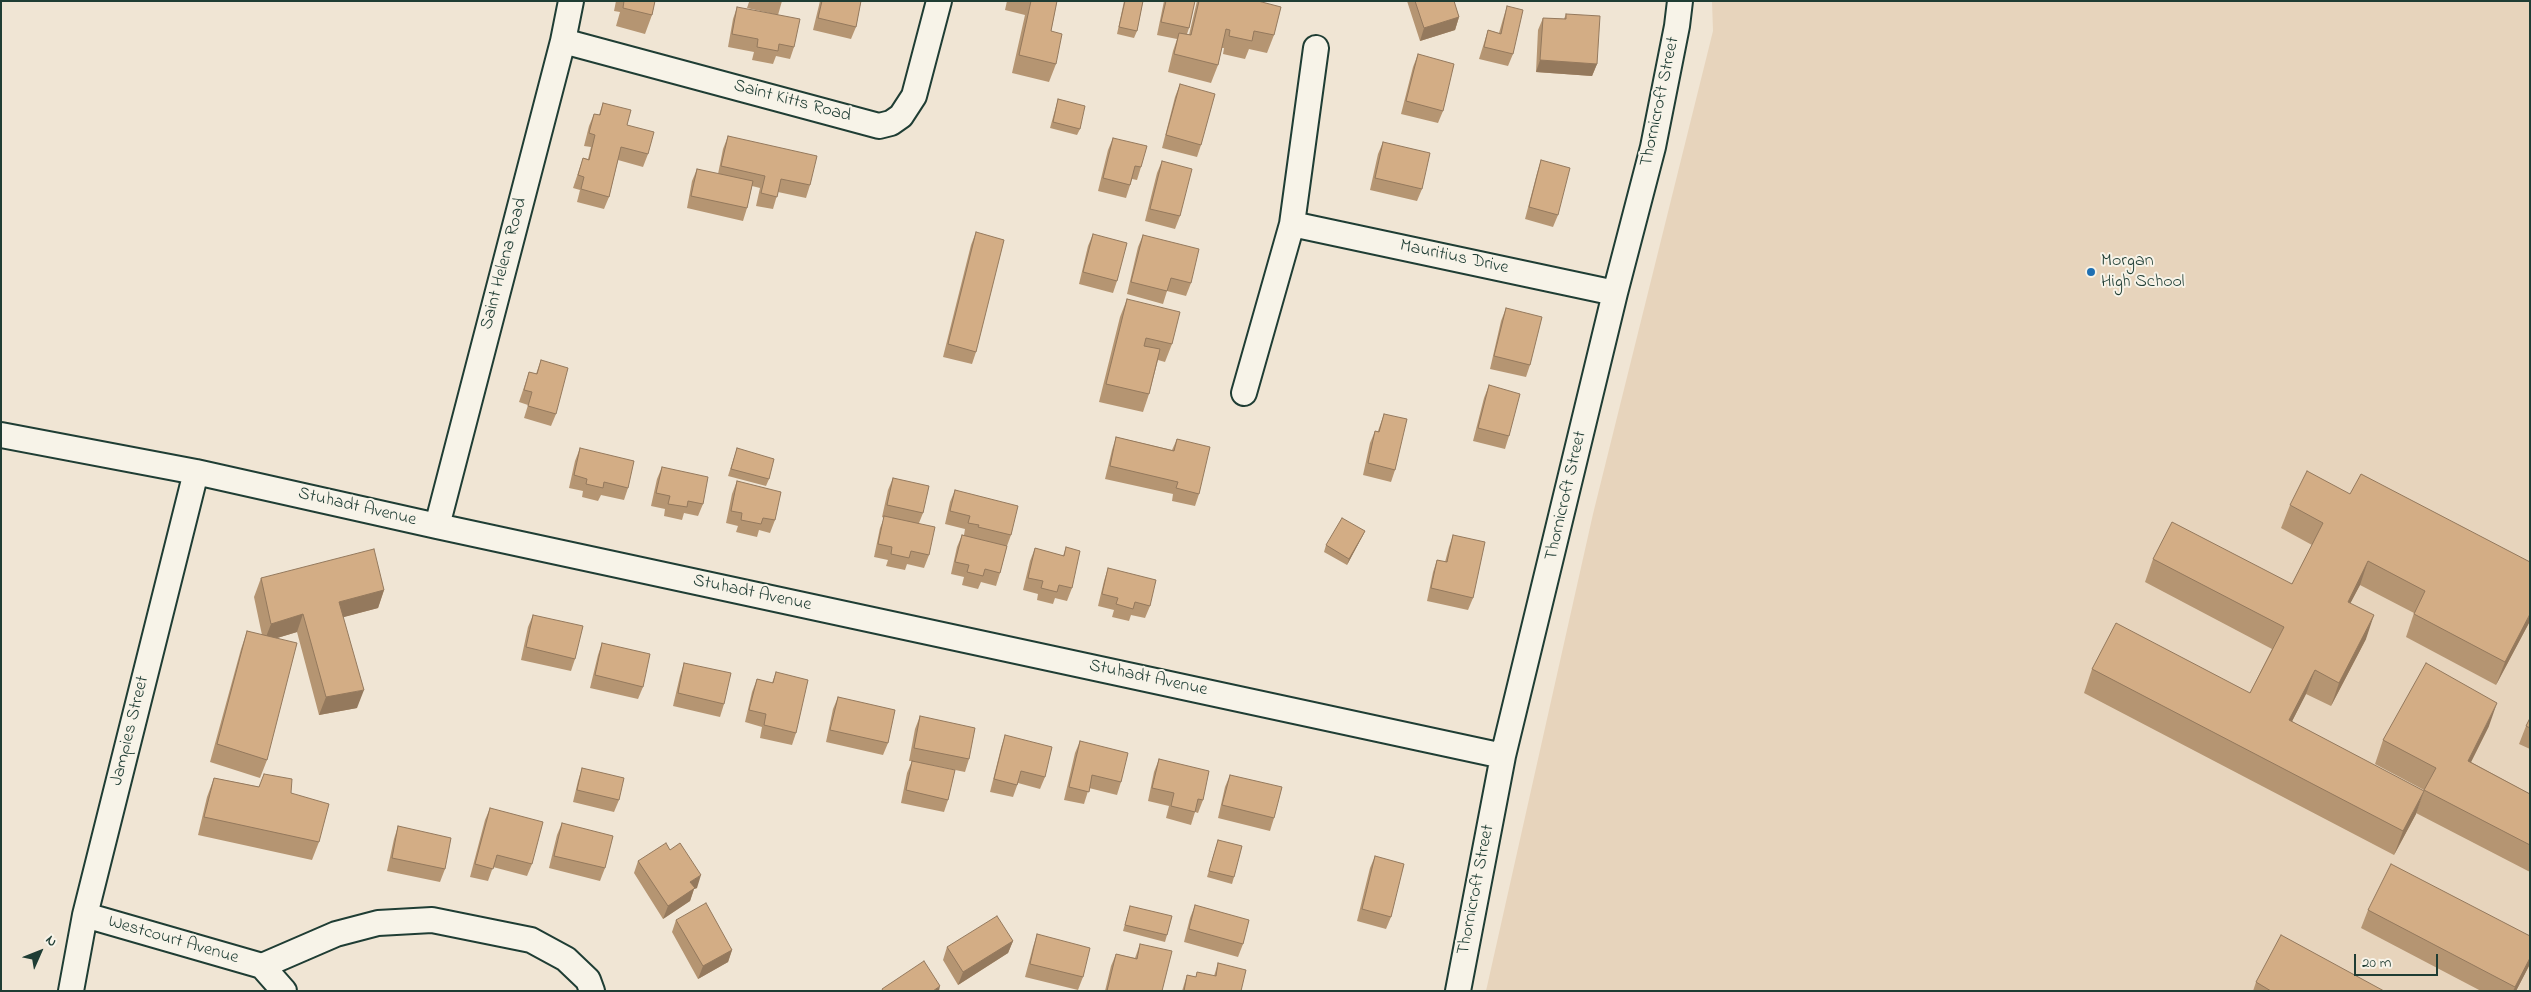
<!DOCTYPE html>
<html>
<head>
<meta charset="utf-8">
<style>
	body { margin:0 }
	#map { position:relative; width:2531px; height:992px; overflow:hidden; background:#f0e5d4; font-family:"Indie Flower",sans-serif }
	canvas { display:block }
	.frame { position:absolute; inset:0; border:2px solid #1f3d34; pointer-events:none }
	.north { position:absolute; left:15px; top:927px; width:50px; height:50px; -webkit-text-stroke:4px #f7f3e8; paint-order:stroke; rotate:46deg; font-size:14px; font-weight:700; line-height:20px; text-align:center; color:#1f3d34 }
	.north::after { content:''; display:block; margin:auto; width:18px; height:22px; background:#1f3d34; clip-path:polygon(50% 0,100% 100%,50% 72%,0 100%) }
	.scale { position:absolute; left:2354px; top:954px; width:84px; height:22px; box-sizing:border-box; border:2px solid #1f3d34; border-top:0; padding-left:6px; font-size:15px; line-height:18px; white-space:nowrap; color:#1f3d34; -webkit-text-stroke:4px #f7f3e8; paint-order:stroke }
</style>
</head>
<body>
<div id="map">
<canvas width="2531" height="992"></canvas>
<div class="frame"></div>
<div class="north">N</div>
<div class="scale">20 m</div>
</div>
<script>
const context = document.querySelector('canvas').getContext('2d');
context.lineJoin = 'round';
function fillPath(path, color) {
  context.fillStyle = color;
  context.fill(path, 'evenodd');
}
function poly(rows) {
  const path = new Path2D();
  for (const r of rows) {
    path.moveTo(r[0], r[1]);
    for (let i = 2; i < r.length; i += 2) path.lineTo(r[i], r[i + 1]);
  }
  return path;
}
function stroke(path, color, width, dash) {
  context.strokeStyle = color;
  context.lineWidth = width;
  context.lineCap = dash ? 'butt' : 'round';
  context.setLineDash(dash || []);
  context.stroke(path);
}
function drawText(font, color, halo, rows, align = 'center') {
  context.font = font + ' "Indie Flower",sans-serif';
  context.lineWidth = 4;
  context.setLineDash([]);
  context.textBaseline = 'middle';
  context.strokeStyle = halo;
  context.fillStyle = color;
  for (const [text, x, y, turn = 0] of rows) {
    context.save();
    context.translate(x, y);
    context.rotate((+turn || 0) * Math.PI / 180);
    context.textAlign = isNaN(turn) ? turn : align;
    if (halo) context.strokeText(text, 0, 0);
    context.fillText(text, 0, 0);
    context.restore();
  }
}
const built = poly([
	[1712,1,2530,1,2530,991,1486,991,1593,514,1713,31]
]);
const minor = poly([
	[563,41,879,126,891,123,901,116,914,96,939,1],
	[1292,224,1615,293],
	[1244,393,1292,224,1316,48],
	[1,435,196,472,437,526,1503,756],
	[437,526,563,41,571,1],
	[85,915,262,966,284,991],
	[262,966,336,934,378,923,432,920,531,940,566,959,588,980,592,991],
	[71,991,85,915,196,472],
	[1458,991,1503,756,1615,293,1653,147,1677,26,1680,1]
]);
const wall = poly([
	[616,1,655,1,652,15,645,34,616,26,620,12,614,11],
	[746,1,782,1,778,15,747,8,749,2],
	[820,1,861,1,856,27,851,39,813,30],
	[1007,1,1057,1,1051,31,1056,64,1049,82,1012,73,1025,15,1005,10],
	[1124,1,1143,1,1137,31,1134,38,1117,34],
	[1164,1,1195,1,1189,28,1187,34,1189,35,1197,1,1258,1,1274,35,1267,53,1249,49,1245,59,1223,54,1224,48,1222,48,1218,65,1211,83,1168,72,1173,51,1177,39,1157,35],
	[1407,1,1454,1,1459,17,1455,30,1420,41],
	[1507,6,1513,54,1508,66,1479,59,1484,43,1488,30,1499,33,1503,19],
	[737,7,794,47,790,59,776,56,773,64,752,60,754,52,728,47,733,19],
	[1566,14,1597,64,1592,76,1536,72,1538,30,1543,18,1564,19],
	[1418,54,1443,111,1438,123,1401,114,1413,67],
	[1180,84,1201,145,1197,157,1162,148,1175,97],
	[1058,99,1080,129,1077,135,1050,128],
	[603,103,627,125,648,154,643,167,618,160,609,197,604,209,577,202,580,190,573,188,583,158,588,159,591,147,584,146,589,126,594,114,599,115],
	[728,136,810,185,806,198,778,192,773,209,756,206,760,188,752,186,747,208,743,221,687,208,692,181,697,169,718,174,723,149],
	[1113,138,1141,167,1137,180,1132,179,1126,198,1098,191,1108,150],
	[1383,142,1422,189,1417,201,1370,190,1378,154],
	[1541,160,1558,215,1553,227,1525,219,1537,173],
	[1162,161,1180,216,1175,229,1145,221,1157,173],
	[976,232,976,352,972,364,943,357,971,245],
	[1093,234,1117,281,1113,293,1079,284,1088,246],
	[1143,235,1191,283,1186,296,1167,291,1163,304,1127,294,1138,247],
	[1127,299,1172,344,1165,362,1158,360,1149,394,1143,412,1099,402,1120,317],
	[1506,308,1530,365,1526,377,1490,369,1501,321],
	[541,360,556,414,551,426,524,418,528,405,519,402,529,372,536,374],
	[1489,385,1509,436,1505,449,1473,441,1484,398],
	[1384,414,1395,470,1391,482,1363,475,1370,443,1375,431,1378,431],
	[1116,437,1172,450,1177,439,1199,494,1195,506,1172,501,1173,494,1105,479,1112,450],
	[580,448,628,488,624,500,601,495,598,501,582,497,583,491,569,488,575,461],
	[737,448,769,479,766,486,728,476],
	[662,467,703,504,698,516,684,513,682,520,664,516,665,509,651,506,657,479],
	[893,478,923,513,919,523,929,555,924,568,907,564,905,570,886,566,888,560,874,557,880,528,884,518,882,517,888,490],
	[737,481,775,520,770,533,759,530,757,537,736,532,738,526,726,523,732,494],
	[955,490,1011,535,1007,546,1000,573,996,586,981,582,978,589,962,585,964,577,951,574,957,547,962,535,964,535,965,529,945,524,950,502],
	[2290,505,2530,621,2496,685,2406,637,2414,613,2360,585,2350,603,2366,639,2331,706,2306,694,2292,721,2416,814,2394,855,2084,693,2092,669,2250,693,2272,649,2145,582,2153,559,2292,584,2312,545,2281,528],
	[1365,531,1362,537,1347,565,1324,552,1326,545],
	[1453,535,1473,598,1468,610,1427,601,1433,572,1437,560,1445,562,1449,547],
	[1066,547,1072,588,1067,601,1055,598,1053,604,1037,600,1038,594,1023,590,1030,561,1035,548,1063,556],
	[1108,568,1150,606,1145,618,1131,615,1129,621,1112,617,1114,610,1098,606,1104,581],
	[261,578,384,590,378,608,343,617,357,708,319,715,297,632,277,638,267,760,260,778,210,762,241,649,247,631,262,635,254,597],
	[533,615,575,659,571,671,521,660,528,627],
	[602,643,643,687,638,699,590,688,598,655],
	[684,663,724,704,720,717,673,706,680,676],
	[776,672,796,733,792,745,760,738,762,727,745,722,752,692,757,679,772,683],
	[838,697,888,743,883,755,826,742,833,709],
	[920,716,969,759,965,772,931,765,948,800,944,812,901,803,907,773,912,761,909,761,915,729],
	[2530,718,2530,749,2519,744,2526,726],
	[2489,726,2471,762,2530,794,2530,872,2416,813,2424,790,2375,764,2383,740],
	[1005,735,1045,777,1040,789,1018,783,1013,797,990,792,1001,748],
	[1080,741,1121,782,1117,795,1089,788,1084,804,1064,800,1075,753],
	[1159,759,1203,800,1198,813,1195,812,1191,825,1166,818,1169,806,1148,801,1154,772],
	[582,768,619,800,614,812,573,802,578,781],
	[1230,775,1274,818,1270,831,1218,818,1225,787],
	[214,778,291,793,319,842,312,860,198,835,207,797],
	[490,808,532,864,527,876,493,867,488,881,470,877,485,820],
	[562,823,605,868,600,881,549,868,557,835],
	[398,826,445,869,440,882,387,871,394,839],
	[1218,840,1234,877,1232,884,1207,877],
	[670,850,697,888,694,889,690,901,663,919,634,873,638,861],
	[1375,856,1391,917,1386,929,1357,921,1370,868],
	[1195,905,1243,944,1238,957,1184,942,1190,918],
	[1130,906,1167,935,1165,942,1123,931],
	[2368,910,2530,936,2530,964,2516,991,2481,991,2361,928],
	[676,920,732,950,728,962,698,979,672,932],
	[1037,934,1083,977,1078,990,1025,977,1033,947],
	[1013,941,1008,953,958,985,943,960,947,947],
	[1140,944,1162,991,1105,991,1111,966,1116,954,1135,958],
	[1218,963,1241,991,1182,991,1187,975,1196,977,1214,976],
	[2256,982,2384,991,2253,991]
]);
const shadedWall = poly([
	[1459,17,1455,30,1420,41,1424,28],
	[1540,60,1597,64,1592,76,1536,72],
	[1365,531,1362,537,1347,565,1349,559],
	[2368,561,2360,585,2339,625,2348,602],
	[384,590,378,608,333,620,339,602],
	[303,614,297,632,264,642,271,624],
	[2530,614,2530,621,2496,685,2505,662],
	[2374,615,2366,639,2331,706,2339,683],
	[2315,670,2306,694,2281,743,2289,720],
	[364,690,357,708,319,715,326,697],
	[2497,703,2489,726,2460,784,2468,761],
	[2424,791,2416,814,2394,855,2403,831],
	[701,875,697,888,694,889,690,901,663,919,668,906,690,882],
	[1013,941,1008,953,958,985,963,972],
	[732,950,728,962,698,979,703,966],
	[2530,958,2530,964,2516,991,2513,991],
	[940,986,939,991,933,991]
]);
const building = poly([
	[624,1,655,1,652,15,623,8,624,1],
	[822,1,861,1,856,27,818,18,822,1],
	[1031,1,1057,1,1051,31,1062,34,1056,64,1019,55,1031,1],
	[1125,1,1143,1,1137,31,1119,27,1125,1],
	[1166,1,1195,1,1189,28,1161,22,1166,1],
	[1199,1,1258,1,1281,7,1274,35,1254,31,1252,41,1229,36,1230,30,1226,29,1218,65,1174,54,1179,33,1191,35,1199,1],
	[1415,1,1454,1,1459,17,1424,28,1415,1],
	[1507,6,1523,10,1513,54,1484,47,1488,30,1501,34,1507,6],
	[737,7,800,19,794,47,779,44,778,51,757,47,758,39,732,34,737,7],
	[1566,14,1600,16,1597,64,1540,60,1543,18,1566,19,1566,14],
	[1418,54,1454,64,1443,111,1406,101,1418,54],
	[1180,84,1215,94,1201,145,1166,135,1180,84],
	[1058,99,1085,106,1080,129,1053,122,1058,99],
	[603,103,631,110,627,125,654,132,648,154,621,147,609,197,581,189,584,177,578,175,583,158,589,160,595,135,589,133,594,114,600,115,603,103],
	[728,136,817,156,810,185,781,179,777,197,761,193,765,176,721,166,728,136],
	[1113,138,1147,146,1141,167,1135,166,1130,185,1103,178,1113,138],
	[1383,142,1430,153,1422,189,1375,178,1383,142],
	[1541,160,1570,168,1558,215,1529,207,1541,160],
	[1162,161,1192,169,1180,216,1150,209,1162,161],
	[697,169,753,181,747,208,691,196,697,169],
	[976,232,1004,240,976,352,948,344,976,232],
	[1093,234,1127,243,1117,281,1083,272,1093,234],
	[1143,235,1199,249,1191,283,1171,278,1167,291,1131,282,1143,235],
	[1127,299,1180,312,1172,344,1146,338,1144,346,1160,349,1149,394,1106,384,1127,299],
	[1506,308,1542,317,1530,365,1494,356,1506,308],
	[541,360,568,368,556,414,528,406,532,392,524,390,529,372,537,374,541,360],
	[1489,385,1520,394,1509,436,1478,428,1489,385],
	[1384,414,1407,419,1395,470,1368,463,1375,431,1379,432,1384,414],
	[1116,437,1174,451,1177,439,1210,447,1199,494,1176,488,1178,482,1110,466,1116,437],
	[580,448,634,461,628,488,604,482,603,488,586,484,587,479,574,475,580,448],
	[737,448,774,459,769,479,731,469,737,448],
	[662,467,708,477,703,504,688,501,687,507,668,504,670,496,656,493,662,467],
	[2307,471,2350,494,2361,474,2530,562,2530,614,2505,662,2414,614,2425,591,2368,561,2348,602,2374,615,2339,683,2315,670,2289,720,2424,791,2403,831,2092,669,2116,623,2250,693,2284,627,2153,559,2172,522,2292,584,2323,523,2290,505,2307,471],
	[893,478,929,486,923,513,887,505,893,478],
	[737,481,781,492,775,520,763,518,761,524,741,520,742,513,731,511,737,481],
	[955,490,1018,506,1011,535,978,527,979,525,968,523,970,516,950,511,955,490],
	[884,516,935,527,929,555,911,551,909,558,891,554,892,547,878,544,884,516],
	[1342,518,1365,531,1349,559,1326,545,1342,518],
	[962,535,1007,546,1000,573,985,569,983,576,967,572,969,565,955,562,962,535],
	[1453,535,1485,542,1473,598,1431,588,1437,560,1447,562,1453,535],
	[1066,547,1080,551,1072,588,1059,585,1057,592,1041,588,1043,581,1028,578,1035,548,1064,556,1066,547],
	[374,549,384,590,339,602,364,690,326,697,303,614,271,624,261,578,374,549],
	[1108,568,1156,580,1150,606,1135,602,1133,609,1116,604,1118,598,1102,594,1108,568],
	[533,615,583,626,575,659,526,647,533,615],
	[247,631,297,643,267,760,217,744,247,631],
	[602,643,650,654,643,687,595,675,602,643],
	[684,663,731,673,724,704,678,693,684,663],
	[2426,663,2497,703,2468,761,2530,794,2530,845,2424,790,2436,768,2383,740,2426,663],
	[776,672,808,680,796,733,764,725,766,714,749,710,757,679,773,683,776,672],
	[838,697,895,710,888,743,830,730,838,697],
	[920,716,975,728,969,759,914,748,920,716],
	[2530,718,2530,728,2526,726,2530,718],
	[1005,735,1052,747,1045,777,1021,771,1017,785,994,779,1005,735],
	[1080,741,1128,753,1121,782,1092,775,1089,792,1069,787,1080,741],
	[1159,759,1209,771,1203,800,1198,799,1195,812,1171,806,1174,793,1152,788,1159,759],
	[912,761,955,770,948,800,906,790,912,761],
	[582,768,624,778,619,800,577,790,582,768],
	[264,774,292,779,291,793,329,804,319,842,204,817,214,778,259,787,264,774],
	[1230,775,1282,787,1274,818,1222,805,1230,775],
	[490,808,543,822,532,864,497,855,493,869,475,864,490,808],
	[562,823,613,836,605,868,554,856,562,823],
	[398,826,451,838,445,869,392,858,398,826],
	[1218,840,1242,846,1234,877,1209,871,1218,840],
	[666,843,670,850,680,843,701,875,690,882,695,888,668,906,638,861,666,843],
	[1375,856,1404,864,1391,917,1362,909,1375,856],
	[2391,864,2530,936,2530,958,2515,987,2368,910,2391,864],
	[706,903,732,950,703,966,676,920,706,903],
	[1195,905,1249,920,1243,944,1189,929,1195,905],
	[1130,906,1172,916,1167,935,1125,925,1130,906],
	[997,916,1013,941,963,972,947,947,997,916],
	[1037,934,1090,948,1083,977,1030,964,1037,934],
	[2281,935,2384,991,2271,991,2256,982,2281,935],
	[1140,944,1172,951,1162,991,1107,991,1116,954,1137,959,1140,944],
	[924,961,940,986,933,991,883,991,882,989,924,961],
	[1218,963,1246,970,1241,991,1184,991,1187,975,1196,977,1197,972,1216,976,1218,963]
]);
const markers = [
	[2091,272,5,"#1f6fb2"]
];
const streetNames = [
	["Saint Kitts Road",792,102,15],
	["Thornicroft Street",1661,102,-78],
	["Mauritius Drive",1454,258,12],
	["Saint Helena Road",505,264,-75],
	["Thornicroft Street",1567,496,-77],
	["Stuhadt Avenue",357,508,13],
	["Stuhadt Avenue",752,594,12],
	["Stuhadt Avenue",1148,679,12],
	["Jampies Street",131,731,-76],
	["Thornicroft Street",1477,890,-79],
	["Westcourt Avenue",173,941,16]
];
const poiNames = [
	["Morgan",2101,262],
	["High School",2101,283]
];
fillPath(built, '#e7d4bc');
stroke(minor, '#1f3d34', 28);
stroke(minor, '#f7f3e8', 24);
fillPath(wall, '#b59572');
fillPath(shadedWall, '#94795d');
fillPath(building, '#d3ad85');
stroke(building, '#94795d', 1);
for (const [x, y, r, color] of markers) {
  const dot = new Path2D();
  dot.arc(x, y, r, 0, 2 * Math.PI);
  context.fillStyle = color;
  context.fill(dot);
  stroke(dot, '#f7f3e8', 2);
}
drawText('18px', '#1f3d34', '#f7f3e8', streetNames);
drawText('18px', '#1f3d34', '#f7f3e8', poiNames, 'left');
</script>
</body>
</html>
